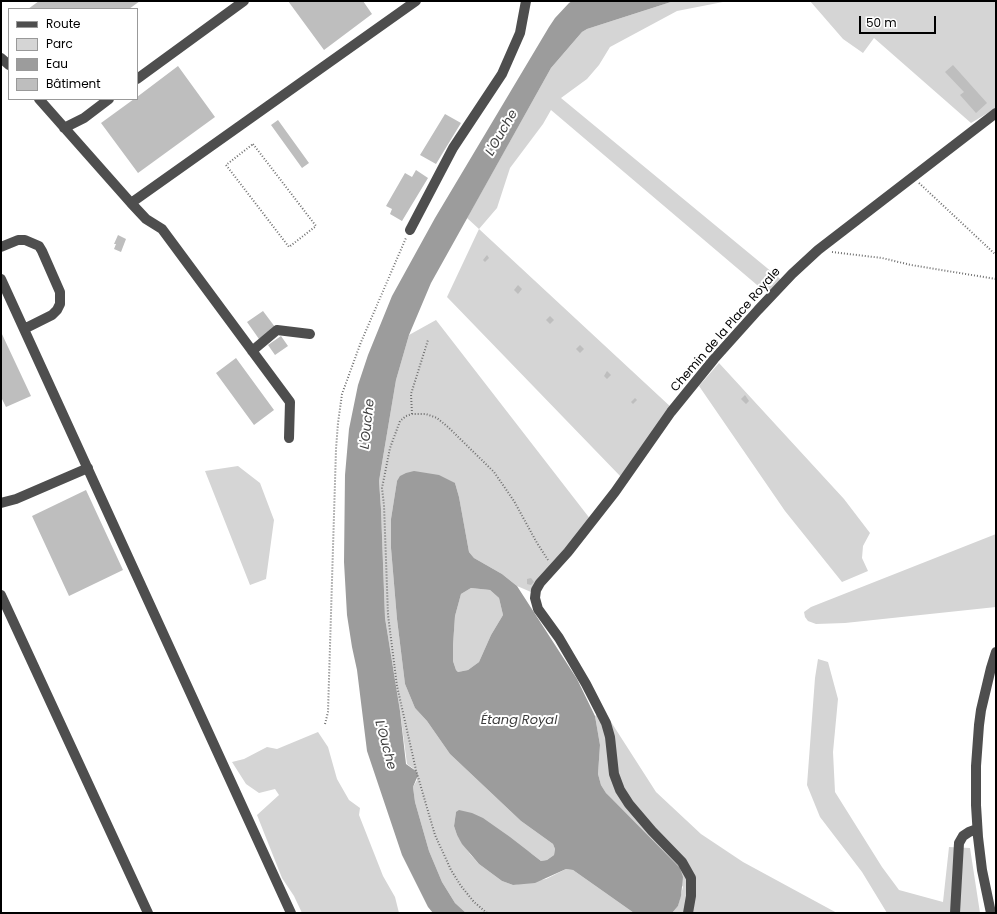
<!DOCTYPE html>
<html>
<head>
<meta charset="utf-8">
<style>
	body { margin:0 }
	#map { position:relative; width:997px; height:914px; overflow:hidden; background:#fff; font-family:Poppins,sans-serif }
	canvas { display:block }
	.frame { position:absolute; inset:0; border:2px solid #000; pointer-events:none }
	.legend { position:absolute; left:8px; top:8px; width:130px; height:92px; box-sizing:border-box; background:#fff; border:1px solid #999; margin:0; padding:5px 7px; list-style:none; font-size:12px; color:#000 }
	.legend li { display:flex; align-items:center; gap:8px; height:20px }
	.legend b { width:20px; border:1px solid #999 }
	.scale { position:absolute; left:859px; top:16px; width:77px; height:18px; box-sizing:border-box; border:2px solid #000; border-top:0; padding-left:5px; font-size:12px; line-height:14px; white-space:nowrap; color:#000; -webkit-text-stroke:3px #fff; paint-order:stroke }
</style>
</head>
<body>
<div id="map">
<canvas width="997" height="914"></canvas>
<div class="frame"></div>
<ul class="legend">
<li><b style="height:5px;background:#4e4e4e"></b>Route</li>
<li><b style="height:11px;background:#d5d5d5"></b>Parc</li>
<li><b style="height:11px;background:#9c9c9c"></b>Eau</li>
<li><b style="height:11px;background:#bebebe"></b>Bâtiment</li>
</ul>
<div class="scale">50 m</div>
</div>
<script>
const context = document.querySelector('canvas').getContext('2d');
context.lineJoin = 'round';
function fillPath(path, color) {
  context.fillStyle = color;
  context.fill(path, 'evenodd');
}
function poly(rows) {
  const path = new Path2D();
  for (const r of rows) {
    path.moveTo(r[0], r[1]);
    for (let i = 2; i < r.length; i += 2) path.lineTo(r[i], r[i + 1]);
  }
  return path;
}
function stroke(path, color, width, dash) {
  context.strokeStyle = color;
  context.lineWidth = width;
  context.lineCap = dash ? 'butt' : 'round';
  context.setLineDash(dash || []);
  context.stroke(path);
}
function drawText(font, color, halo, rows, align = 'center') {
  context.font = font + ' Poppins,sans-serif';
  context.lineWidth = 4;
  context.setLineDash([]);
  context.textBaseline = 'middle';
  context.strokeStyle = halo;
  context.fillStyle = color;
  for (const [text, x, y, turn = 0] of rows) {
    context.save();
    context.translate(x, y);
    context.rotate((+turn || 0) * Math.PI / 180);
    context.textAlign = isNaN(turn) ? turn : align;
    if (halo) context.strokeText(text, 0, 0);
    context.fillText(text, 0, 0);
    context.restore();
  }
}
const green = poly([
	[674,1,728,1,677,11,610,47,599,65,587,79,561,98,784,282,770,296,551,110,543,124,510,168,497,208,479,229,673,409,622,478,447,297,479,229,467,218,551,68,582,32,587,29],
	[810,1,996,1,996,108,971,123,874,38,863,53,843,39],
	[436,320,591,520,531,592,517,586,502,574,474,558,469,552,459,497,455,483,397,481,391,519,391,548,397,619,405,684,415,708,427,721,450,754,521,821,553,844,555,849,554,855,547,860,541,861,532,854,456,812,454,826,457,835,470,854,479,864,502,881,513,885,546,879,566,869,573,870,634,913,466,913,455,903,442,882,429,851,415,802,413,787,417,780,414,769,407,764,400,711,385,618,381,509,379,481,396,380,409,335],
	[719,363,844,499,870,533,863,546,862,558,868,571,842,582,785,511,699,386],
	[238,466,260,483,274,520,266,579,250,585,205,471],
	[996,534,996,607,845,623,816,624,808,621,805,617,804,612,811,607],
	[471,588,490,590,499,598,503,615,491,635,479,662,468,670,458,672,456,670,453,661,453,645,455,616,461,594],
	[818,659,828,662,838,699,833,752,835,792,882,867,899,890,943,902,949,847,970,848,980,913,887,913,862,872,820,817,807,785,815,678],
	[604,711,656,792,701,834,743,862,837,913,672,913,678,906,683,887,606,793,601,785,598,774,600,745,595,716],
	[318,732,328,747,337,779,349,800,360,808,359,815,383,876,395,897,399,913,302,913,294,896,282,878,257,815,279,795,275,789,259,793,246,784,232,762,244,759,267,747,277,749]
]);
const water = poly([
	[572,1,674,1,587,29,582,32,551,68,431,283,409,335,396,380,379,481,381,509,385,618,400,711,406,764,416,771,418,775,413,787,415,802,429,851,442,882,455,903,466,913,433,913,428,907,402,855,367,751,357,670,352,647,347,615,344,562,345,475,349,429,358,385,368,355,392,296,435,218,549,27,555,18,569,3],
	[414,471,439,475,455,483,459,497,469,552,474,558,502,574,517,586,577,679,595,716,600,745,598,774,601,785,606,793,680,868,683,877,681,896,678,906,672,913,634,913,573,870,566,869,535,883,513,885,502,881,479,864,462,844,457,835,454,826,456,812,459,810,472,813,483,818,510,837,541,861,547,860,554,855,555,849,553,844,521,821,450,754,427,721,415,708,405,684,397,619,391,548,391,519,397,481,400,476,406,473],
	[471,588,490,590,499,598,503,615,491,635,479,662,468,670,458,672,456,670,453,661,453,645,455,616,461,594]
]);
const building = poly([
	[39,1,140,1,129,9,28,9],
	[288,1,363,1,372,14,324,50],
	[953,65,987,103,976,113,960,95,964,92,945,72],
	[178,66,215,117,138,173,101,123,134,99,137,99,137,97],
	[445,114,461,123,436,164,420,155],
	[278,120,309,163,302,168,271,125],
	[416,170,428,178,402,221,390,214,392,209,386,206,405,173,412,177],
	[118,235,126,239,121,252,114,249,116,244,114,244],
	[487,255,489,258,485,262,483,260],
	[518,285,522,289,518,294,514,290],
	[263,311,275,327,259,339,247,322],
	[550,316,554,320,550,324,546,320],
	[1,332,31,396,6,407,1,397],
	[281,336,288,346,275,355,268,345],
	[580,345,584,349,580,353,576,349],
	[236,358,274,410,254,425,216,373],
	[607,371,611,375,607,379,604,376],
	[745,395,749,401,746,404,741,399],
	[635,398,637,400,633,404,631,402],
	[86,490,123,570,69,596,32,516],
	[531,578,534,582,531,585,527,584,527,579]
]);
const path = poly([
	[253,144,316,226,289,247,226,165,253,144],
	[919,183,996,255],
	[832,252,882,258,911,265,996,279],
	[412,414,411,394,428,340],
	[325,724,328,712,336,449,338,423,342,394,361,342,406,238],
	[487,913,474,902,461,886,451,870,435,835,416,770,397,686,388,615,384,505,382,488,390,448,400,421,406,416,412,414,426,414,437,418,448,427,494,472,514,501,537,543,548,560]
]);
const minor = poly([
	[1,58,9,65],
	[137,79,244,1],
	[39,99,131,203,416,1],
	[64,128,84,118,109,99],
	[131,203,146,219,162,229,290,402,289,438],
	[410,230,453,148,502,74,520,33,526,1],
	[1,247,18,240,25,240,39,246,42,251,60,292,60,304,57,310,52,315,24,329],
	[1,279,291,913],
	[252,351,277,330,310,334],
	[1,503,16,499,88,468],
	[1,595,148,913],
	[688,913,691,896,691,878,682,862,652,831,629,804,620,790,614,774,610,737,606,723,586,684,559,638,538,609,535,598,536,590,540,583,568,552,615,492,671,412,714,359,758,310,792,274,818,250,996,113],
	[955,913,959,843,963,836,969,832,977,829],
	[991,913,982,870,978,837,976,805,976,766,979,725,981,710,991,668,996,652]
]);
const streetNames = [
	["Chemin de la Place Royale",726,330,-49]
];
const waterNames = [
	["L'Ouche",502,133,-60],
	["L'Ouche",368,424,-84],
	["Étang Royal",519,721],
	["L'Ouche",385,745,75]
];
fillPath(green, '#d5d5d5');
fillPath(water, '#9c9c9c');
fillPath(building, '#bebebe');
stroke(path, '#707070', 2, [1, 2]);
stroke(minor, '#4e4e4e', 10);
drawText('12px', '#000', '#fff', streetNames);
drawText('italic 13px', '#3d3d3d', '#fff', waterNames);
</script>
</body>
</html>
